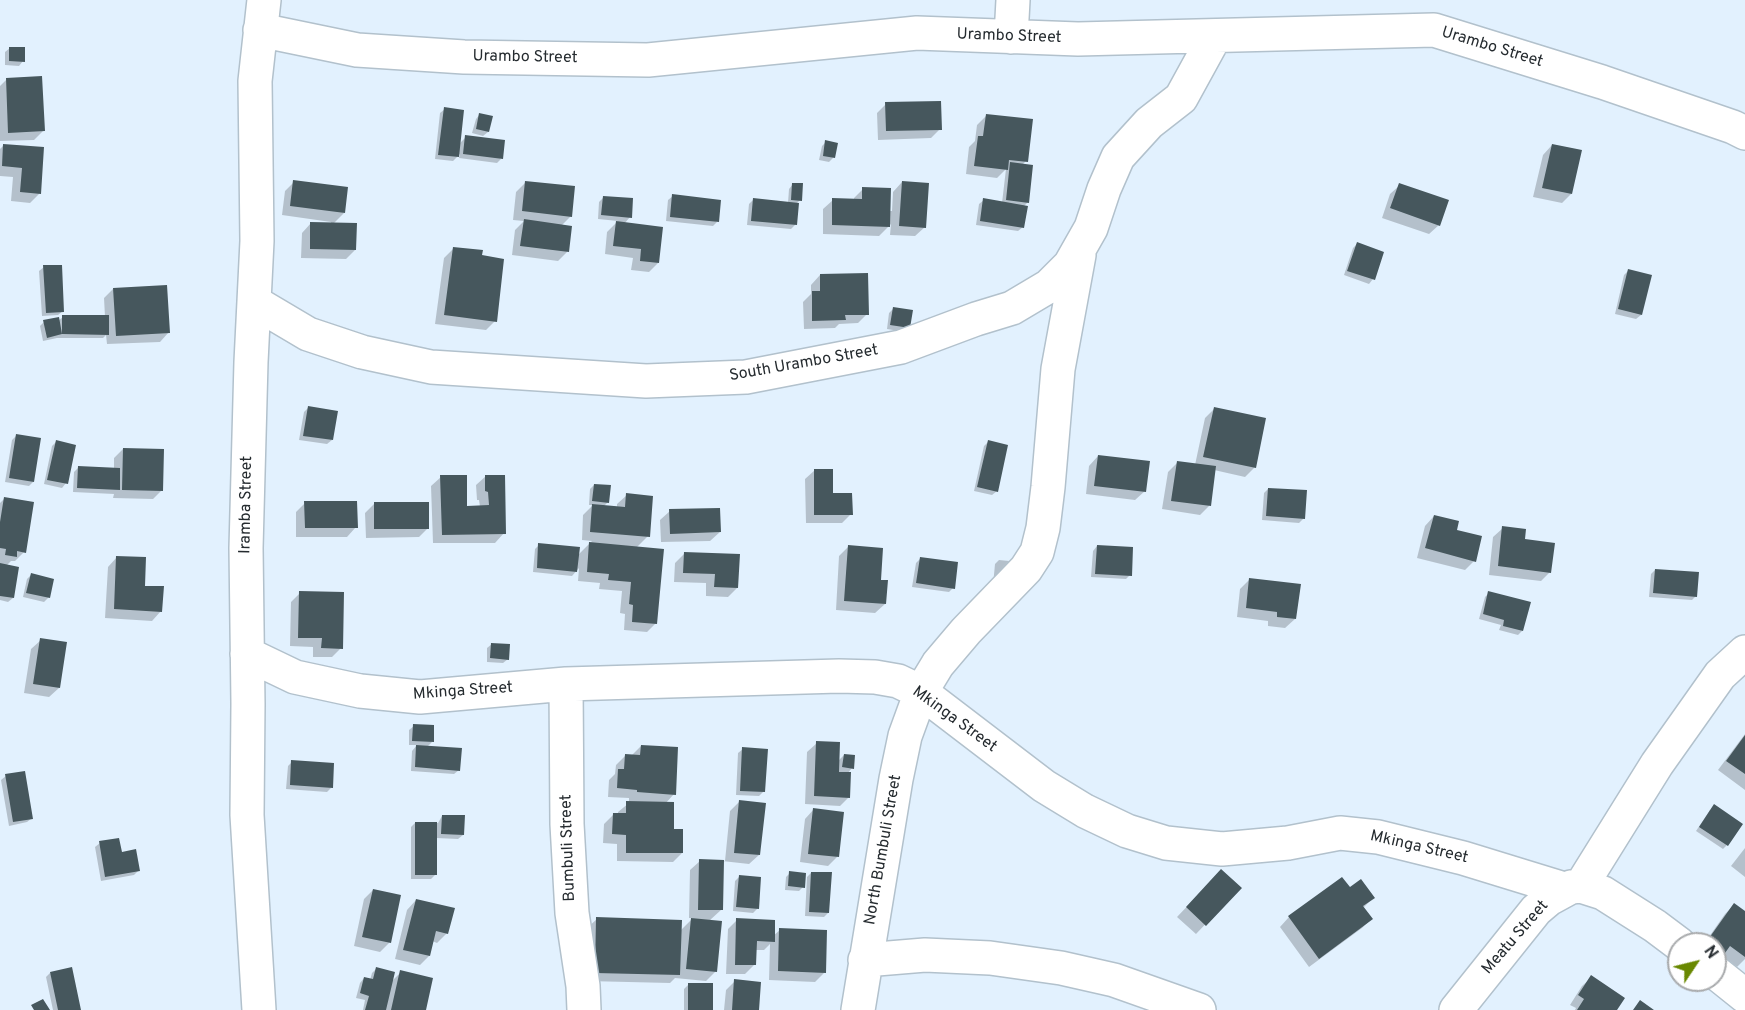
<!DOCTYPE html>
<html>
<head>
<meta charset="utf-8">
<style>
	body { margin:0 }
	#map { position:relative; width:1745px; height:1010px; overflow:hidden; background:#e2f1fe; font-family:Overpass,sans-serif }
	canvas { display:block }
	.north { position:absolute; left:1667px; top:932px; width:60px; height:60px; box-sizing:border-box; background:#fff; border:2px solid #a8aaac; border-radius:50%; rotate:55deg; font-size:16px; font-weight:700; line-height:24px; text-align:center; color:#252b2f }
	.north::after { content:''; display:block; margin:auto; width:21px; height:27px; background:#698801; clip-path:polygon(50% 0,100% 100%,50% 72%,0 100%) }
</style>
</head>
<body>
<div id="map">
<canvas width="1745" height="1010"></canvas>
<div class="north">N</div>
</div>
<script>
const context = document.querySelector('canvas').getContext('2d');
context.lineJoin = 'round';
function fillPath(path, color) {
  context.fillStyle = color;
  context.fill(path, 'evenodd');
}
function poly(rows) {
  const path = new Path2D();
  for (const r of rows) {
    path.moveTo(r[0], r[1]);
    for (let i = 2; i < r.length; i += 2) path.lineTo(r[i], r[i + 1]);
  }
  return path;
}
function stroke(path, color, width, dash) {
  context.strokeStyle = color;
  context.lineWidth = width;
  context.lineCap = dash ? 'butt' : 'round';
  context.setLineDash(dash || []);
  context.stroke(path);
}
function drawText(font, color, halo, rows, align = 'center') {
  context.font = font + ' Overpass,sans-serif';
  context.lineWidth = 6;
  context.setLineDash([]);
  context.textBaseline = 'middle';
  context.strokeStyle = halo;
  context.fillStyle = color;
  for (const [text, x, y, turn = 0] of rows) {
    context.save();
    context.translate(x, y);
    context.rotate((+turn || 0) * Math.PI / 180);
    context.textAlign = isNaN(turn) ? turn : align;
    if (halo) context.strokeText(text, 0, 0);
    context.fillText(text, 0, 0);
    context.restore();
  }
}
const shadow = poly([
	[10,48,23,61,19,66,5,65,5,52],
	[7,79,43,131,34,140,0,141,0,86],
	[886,104,940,129,931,138,878,140,877,113],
	[445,109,459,144,466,137,501,159,497,163,459,158,460,154,453,161,435,159,440,113],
	[480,114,488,132,483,136,472,133,476,119],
	[986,116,1026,161,1022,165,1028,202,1023,207,1023,227,1018,231,976,225,979,204,984,200,1002,203,1006,169,997,178,966,174,969,147,975,141,977,125],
	[826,142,833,158,829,162,819,160,822,146],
	[4,145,43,149,39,194,30,203,11,201,13,177,0,176,0,149],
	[1552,145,1571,194,1562,203,1533,197,1543,155],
	[294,182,344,213,333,224,355,250,346,259,301,258,302,233,311,223,331,224,331,222,282,215,285,191],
	[902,182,925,227,915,236,890,235,891,224,879,236,823,234,823,209,833,200,854,201,854,198,863,189,889,211,892,211,893,192],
	[525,183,571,216,561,226,567,252,558,261,512,255,515,230,524,221,513,220,516,192],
	[793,184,800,200,797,203,795,225,791,229,747,225,749,204,753,200,788,203,789,189],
	[1400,185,1439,225,1429,234,1382,218,1390,194],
	[673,196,717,222,713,226,666,221,668,200],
	[603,198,630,217,624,224,658,263,649,272,631,270,633,258,605,254,607,232,618,221,598,219,599,202],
	[1357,244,1373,279,1369,284,1344,275,1353,248],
	[454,248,495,321,486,330,435,324,444,258],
	[44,267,63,311,58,315,42,316,39,271],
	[1628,271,1641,315,1636,319,1615,314,1624,275],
	[820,275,867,314,858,323,839,324,835,328,804,329,803,302,811,294,811,285],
	[113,289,169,332,160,342,107,344,106,335,103,338,57,338,43,341,40,326,44,322,58,321,63,317,105,317,104,298],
	[894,308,912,311,905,332,887,329,889,313],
	[308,408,332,440,327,444,299,440,304,412],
	[1214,409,1255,467,1245,477,1214,470,1209,506,1200,515,1162,509,1168,472,1178,462,1195,465,1205,418],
	[17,435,33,482,29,486,5,482,12,440],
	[989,441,997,491,992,495,974,491,984,446],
	[56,442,66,483,62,488,44,484,52,446],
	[123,449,162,490,153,499,113,498,114,494,73,492,74,472,78,468,114,469,114,458],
	[1098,456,1145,491,1135,500,1086,494,1089,466],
	[815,470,831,494,851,514,842,523,806,523,805,479],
	[486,476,504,533,495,543,433,543,431,486,441,477,466,507,480,507,479,500,477,500,476,485],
	[594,485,608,502,604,506,617,508,617,504,627,495,648,536,636,548,656,623,647,632,624,630,625,614,620,613,622,591,599,589,600,583,578,581,579,568,572,576,533,572,535,549,539,545,577,556,592,541,582,540,583,515,593,505,589,505,590,489],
	[1268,489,1304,518,1299,523,1262,520,1264,493],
	[5,498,24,552,15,561,11,561,6,566,13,598,8,602,0,600,0,503],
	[305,503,356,527,347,537,296,537,296,512],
	[374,504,428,528,419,537,366,538,365,513],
	[670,511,720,532,710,541,661,542,660,520],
	[1434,516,1455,531,1474,561,1465,570,1417,558,1425,526],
	[1503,528,1523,541,1550,572,1541,581,1489,575,1493,537],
	[1097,546,1130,575,1126,579,1091,577,1093,551],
	[848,547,879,581,885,604,875,613,836,610,839,556],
	[684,554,737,588,728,597,706,596,706,583,674,582,675,563],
	[117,557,161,611,152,621,105,618,108,567],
	[920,559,953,588,949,592,912,587,916,563],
	[999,560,1030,563,993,585,995,564],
	[1655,570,1696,596,1692,600,1649,597,1651,574],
	[31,575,49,597,44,602,23,597,27,579],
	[1250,579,1295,619,1285,628,1268,626,1268,621,1237,617,1240,589],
	[300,593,341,648,332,657,313,657,313,647,290,646,291,602],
	[1489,593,1522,631,1518,635,1499,630,1501,625,1479,619,1485,597],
	[41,640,59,688,49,697,24,693,31,649],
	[492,644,508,659,503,663,487,662,487,648],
	[414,726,432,742,427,747,459,770,454,774,411,771,412,751,417,745,409,745,409,730],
	[1745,734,1745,790,1718,770],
	[817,743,838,761,844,755,852,768,847,774,849,797,840,806,805,804,807,752],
	[641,746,674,794,665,804,682,853,673,862,617,861,617,844,603,843,604,824,613,815,618,815,618,812,629,803,629,798,608,797,609,780,615,774,616,765,625,756,631,756],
	[743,749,764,791,759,796,736,795,738,753],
	[292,762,331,788,327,792,286,789,288,766],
	[6,776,32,818,27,822,9,826,1,780],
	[740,801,759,855,749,864,722,861,721,910,709,921,716,971,706,981,675,978,670,983,586,981,587,928,597,919,680,931,693,918,689,918,690,870,700,861,725,861,730,811],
	[814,809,837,857,828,866,800,862,805,819],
	[1710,810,1727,845,1723,849,1696,831],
	[442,816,463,835,458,839,436,838,436,874,431,879,411,879,411,827,415,823,438,823],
	[100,843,120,854,138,871,134,875,101,881,95,847],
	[1745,848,1745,877,1731,866],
	[790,873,803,887,799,891,785,890,786,877],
	[811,873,828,913,824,917,805,916,807,877],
	[740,876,758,908,753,913,733,911,735,881],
	[1342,879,1349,889,1373,898,1363,908,1371,919,1362,928,1309,967,1280,927,1289,917],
	[1212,880,1240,888,1196,934,1177,917],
	[373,890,390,942,380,952,354,946,364,899],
	[416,900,447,933,437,943,432,941,429,956,420,965,395,959,407,910],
	[1734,905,1745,913,1745,959,1737,967,1721,955,1715,962,1715,944,1704,944,1725,914],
	[737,920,773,936,780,930,824,973,815,982,769,980,770,944,764,950,755,950,754,965,745,974,726,974,728,929],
	[376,969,392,981,401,972,424,1010,363,1010,365,1000,356,998,360,983,364,978,370,980,372,973],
	[50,973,80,1010,53,1010,46,977],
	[1592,977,1615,1010,1575,1010,1576,1008,1570,1005,1582,986],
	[735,981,758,1010,724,1010,726,990],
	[689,984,712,1010,684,1010,684,989]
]);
const building = poly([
	[9,47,25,47,25,62,9,61],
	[42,76,45,131,8,133,6,78],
	[941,101,942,130,886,131,885,102],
	[444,107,464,110,459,157,438,155],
	[479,113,493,116,489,132,476,129],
	[986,114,1033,119,1028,162,1009,160,1008,170,974,166,978,136,983,136],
	[465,135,505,140,503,159,463,154],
	[825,140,838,143,835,158,823,156],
	[3,144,44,147,41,194,20,192,22,168,2,166],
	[1552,144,1582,150,1572,194,1542,188],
	[1010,162,1033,165,1029,203,1006,200],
	[293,180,348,187,345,213,290,206],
	[525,181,575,186,572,217,522,211],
	[902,181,929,183,926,228,899,226],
	[792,183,803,183,802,201,791,200],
	[1399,183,1449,200,1440,226,1390,208],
	[862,187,891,188,890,227,832,225,832,198,862,199],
	[672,194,721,200,719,222,670,217],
	[603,196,633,198,632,218,601,215],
	[753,198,799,203,797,225,751,221],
	[983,198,1028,206,1024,228,980,221],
	[524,219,572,226,569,252,520,246],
	[616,221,663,227,659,263,640,261,641,249,613,246],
	[310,222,357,223,356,250,310,249],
	[1357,242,1384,252,1375,280,1347,271],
	[453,247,483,250,482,255,504,259,497,322,444,315],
	[43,265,62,265,64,312,46,313],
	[1628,269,1652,275,1642,315,1618,309],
	[868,273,869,315,845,315,846,320,812,321,812,291,820,291,820,274],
	[167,285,170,333,116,336,113,288],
	[893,307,913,310,910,328,890,325],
	[62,315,109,315,109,335,62,334,47,338,43,320,59,317,62,334],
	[308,406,338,411,333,440,303,436],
	[1214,407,1266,418,1256,468,1203,457],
	[16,434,41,438,34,482,9,478],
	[56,440,76,445,68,484,47,480],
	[988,440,1008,445,998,492,977,487],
	[123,448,164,449,163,491,122,490],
	[1098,455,1150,461,1146,492,1094,486],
	[1177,461,1216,466,1211,506,1171,501],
	[78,466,120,468,120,490,77,488],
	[814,469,833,469,833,493,852,493,853,515,814,515],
	[440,475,467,475,467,506,489,505,488,492,485,491,485,475,505,475,506,534,442,535],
	[594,484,611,485,609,503,592,501],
	[1268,488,1307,490,1305,519,1266,516],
	[626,493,653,496,650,537,590,532,592,504,625,507],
	[4,497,34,502,26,553,17,551,17,557,5,555,6,549,0,548,0,522],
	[304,501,357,501,358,528,305,528],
	[374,502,429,502,429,529,374,529],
	[720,508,721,532,670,534,669,509],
	[1434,515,1459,521,1457,530,1482,536,1476,562,1425,548],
	[1502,526,1526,529,1525,539,1555,543,1551,573,1498,566],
	[589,542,664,549,657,624,632,622,633,605,629,604,631,582,608,580,609,574,587,572],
	[538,543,580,547,577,572,537,568],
	[848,545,883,548,881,580,888,580,886,604,844,601],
	[1097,545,1133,547,1132,576,1095,574],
	[684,552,740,554,738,588,714,587,715,574,683,573],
	[116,556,146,557,145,586,164,586,162,612,114,609],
	[920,557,958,562,955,589,916,583],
	[0,563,19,567,14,598,0,596],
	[1655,569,1699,572,1697,597,1653,593],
	[31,573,54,579,50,598,26,593],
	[1249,578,1301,584,1296,619,1277,617,1277,612,1246,608],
	[299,591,344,592,343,649,321,648,322,638,298,638],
	[1488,591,1531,602,1523,631,1503,626,1504,620,1483,614],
	[40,638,67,642,60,688,33,684],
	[491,643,510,644,509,660,490,658],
	[413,724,434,725,434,742,412,741],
	[1745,735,1745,774,1726,761],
	[816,741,840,742,839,772,851,772,850,798,814,796],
	[416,745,462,748,460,771,415,767],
	[641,745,678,747,676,795,637,792,637,790,617,788,618,769,624,769,625,754,640,755],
	[742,747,768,749,765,792,740,791],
	[844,754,855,755,854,769,842,767],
	[291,760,334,763,333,788,290,785],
	[25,771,33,819,13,822,5,774],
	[739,800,766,803,760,855,734,853],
	[626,801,674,802,674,829,683,829,683,853,626,853,626,835,612,834,613,813,626,813],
	[1714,804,1743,824,1728,846,1699,827],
	[813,808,844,812,839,857,808,854],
	[442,815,465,815,464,835,441,834],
	[415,822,437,822,437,875,415,875],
	[119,838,122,852,136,849,140,871,105,877,99,841],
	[699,859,724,860,723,910,698,910],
	[1221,869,1242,888,1206,926,1186,907],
	[789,871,806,873,805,888,788,886],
	[811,872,832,872,829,913,809,912],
	[739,875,761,877,759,909,736,907],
	[1342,877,1350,887,1361,879,1375,898,1363,906,1373,919,1319,959,1288,916],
	[373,889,401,895,391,943,362,937],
	[416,899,455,908,448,934,436,931,430,956,403,950],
	[1734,903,1745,911,1745,957,1730,946,1725,953,1715,946,1715,944,1707,941],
	[596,917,682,920,680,975,595,973],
	[691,918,722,921,717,972,686,969],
	[736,918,775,920,775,942,757,941,756,965,735,965],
	[779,928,827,930,826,973,778,971],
	[72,967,81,1010,58,1010,50,972],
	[376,967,395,972,386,1010,365,1010,369,996,360,993,364,977,373,979],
	[400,970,433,978,426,1010,391,1010],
	[1591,975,1625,998,1617,1010,1577,1010,1584,999,1578,995],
	[734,979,761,982,759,1010,732,1010],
	[688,983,713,983,713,1010,688,1010],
	[43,999,50,1010,34,1010,31,1005],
	[1640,1000,1654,1010,1633,1010]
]);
const minor = poly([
	[260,30,357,50,464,57,648,60,917,33,1078,39,1434,30,1602,82,1733,127,1745,133],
	[1011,37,1013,0],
	[254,302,308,334,362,352,431,367,646,381,746,377,901,347,976,319,1012,308,1049,286,1070,265,1091,228,1104,189,1118,157,1149,123,1181,98,1215,36],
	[247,654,295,677,360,691,420,697,566,684,839,676,875,677,898,681,921,692,1044,786,1085,811,1127,831,1166,843,1222,849,1288,843,1340,833,1378,837,1463,858,1564,889],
	[566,684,567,824,572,913,583,986,584,1010],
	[1581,886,1657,764,1691,716,1720,675,1745,652],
	[865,960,925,955,990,958,1061,968,1114,980,1199,1010],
	[1715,972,1745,996],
	[259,1010,247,815,248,704,246,548,251,362,257,241,255,81,264,0],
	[858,1010,896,779,905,736,921,692,938,664,966,631,1026,569,1037,552,1043,528,1048,487,1058,369,1079,255],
	[1456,1010,1536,910,1549,899,1571,887,1581,886,1603,893,1655,926,1679,944]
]);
const streetNames = [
	["Urambo Street",1009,37,2],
	["Urambo Street",1492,48,17],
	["Urambo Street",525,58,1],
	["South Urambo Street",804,364,-10],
	["Iramba Street",247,505,-89],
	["Mkinga Street",463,692,-4],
	["Mkinga Street",954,720,36],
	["Bumbuli Street",569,848,-92],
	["Mkinga Street",1419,848,13],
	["North Bumbuli Street",884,850,-80],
	["Meatu Street",1516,938,-49]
];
fillPath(shadow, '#0003');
fillPath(building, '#46575d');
stroke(minor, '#b2c1cc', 36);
stroke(minor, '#fff', 33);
drawText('16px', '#252b2f', '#fff', streetNames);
</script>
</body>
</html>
